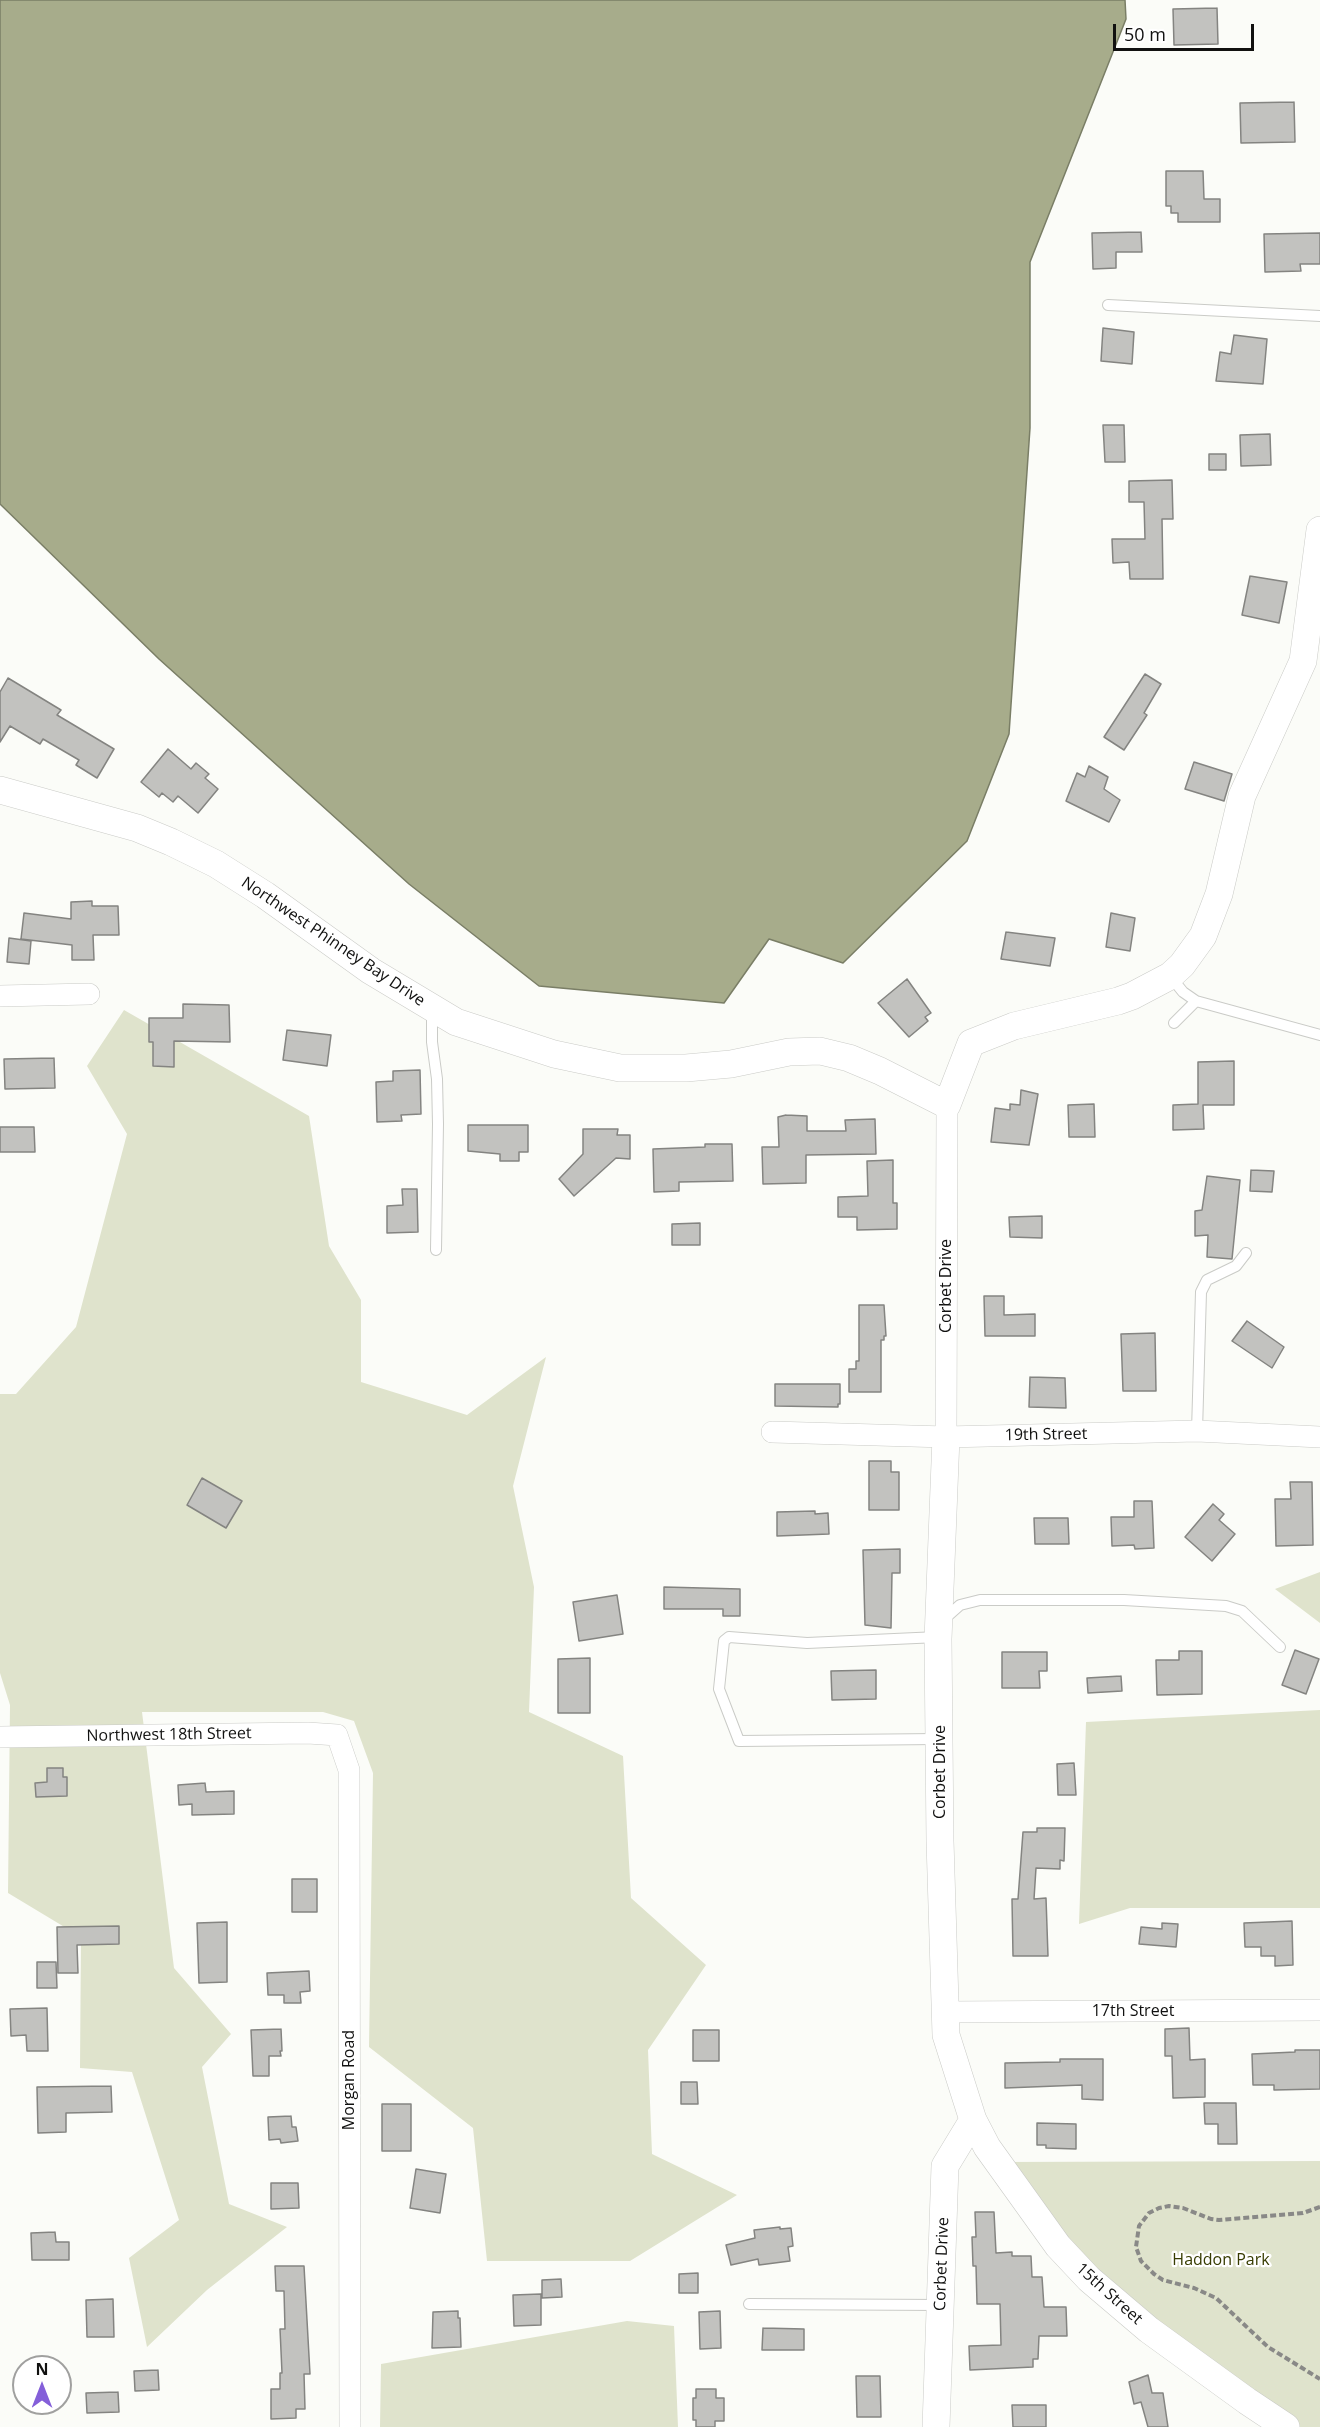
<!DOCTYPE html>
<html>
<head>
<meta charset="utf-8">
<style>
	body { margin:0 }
	#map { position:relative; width:1320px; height:2427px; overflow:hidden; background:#fbfcf8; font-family:"Open Sans",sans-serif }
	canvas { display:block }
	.north { position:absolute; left:12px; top:2355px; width:60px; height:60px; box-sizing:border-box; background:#fff; border:2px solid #a0a09f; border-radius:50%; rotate:0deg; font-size:16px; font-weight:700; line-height:24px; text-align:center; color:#111110 }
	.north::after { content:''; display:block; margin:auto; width:21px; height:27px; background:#845fd9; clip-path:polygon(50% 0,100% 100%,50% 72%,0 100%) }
	.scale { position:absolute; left:1113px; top:24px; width:141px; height:27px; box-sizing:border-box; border:3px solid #111110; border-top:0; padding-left:8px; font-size:18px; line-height:21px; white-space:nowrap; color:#111110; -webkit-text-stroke:4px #fff; paint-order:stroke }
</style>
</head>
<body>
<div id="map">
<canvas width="1320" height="2427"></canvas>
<div class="north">N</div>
<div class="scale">50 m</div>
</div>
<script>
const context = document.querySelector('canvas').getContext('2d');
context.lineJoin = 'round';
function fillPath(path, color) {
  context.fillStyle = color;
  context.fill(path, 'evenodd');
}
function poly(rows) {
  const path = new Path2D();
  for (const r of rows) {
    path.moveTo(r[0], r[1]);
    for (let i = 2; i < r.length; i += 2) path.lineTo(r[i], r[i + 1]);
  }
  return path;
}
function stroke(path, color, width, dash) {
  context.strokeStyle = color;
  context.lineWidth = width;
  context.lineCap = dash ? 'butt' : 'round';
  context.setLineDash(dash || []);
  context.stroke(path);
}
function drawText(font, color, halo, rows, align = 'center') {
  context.font = font + ' "Open Sans",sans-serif';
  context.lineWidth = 4.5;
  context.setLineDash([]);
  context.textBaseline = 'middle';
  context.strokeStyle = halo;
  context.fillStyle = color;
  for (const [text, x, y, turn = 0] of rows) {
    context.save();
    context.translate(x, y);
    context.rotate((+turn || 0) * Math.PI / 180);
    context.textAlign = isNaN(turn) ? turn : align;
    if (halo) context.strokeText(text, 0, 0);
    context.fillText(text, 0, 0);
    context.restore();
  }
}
const green = poly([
	[124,1010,309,1116,329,1246,361,1300,361,1382,467,1415,546,1357,513,1486,534,1587,529,1712,623,1756,631,1898,706,1965,648,2050,652,2154,737,2195,630,2261,487,2261,473,2128,369,2047,373,1773,354,1721,323,1712,142,1712,174,1968,231,2034,202,2067,229,2204,287,2227,207,2290,147,2347,129,2258,179,2220,132,2072,80,2068,81,1937,8,1893,10,1705,0,1673,0,1394,16,1394,76,1327,127,1134,87,1066],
	[1320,1572,1320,1623,1275,1589],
	[1320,1710,1320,1908,1130,1908,1079,1924,1086,1722],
	[1320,2161,1320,2427,1286,2427,1149,2330,999,2162],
	[627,2321,674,2326,678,2427,380,2427,381,2364]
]);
const water = poly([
	[0,0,1125,0,1126,19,1030,262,1030,428,1009,734,967,841,843,963,769,939,724,1003,539,986,409,884,159,659,0,504,0,0]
]);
const building = poly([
	[1217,8,1218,44,1174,45,1173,9,1217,8],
	[1294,102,1295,142,1241,143,1240,103,1294,102],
	[1166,171,1203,171,1204,199,1220,199,1220,222,1178,222,1178,213,1171,213,1171,206,1166,206,1166,171],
	[1141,232,1142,252,1116,252,1116,268,1093,269,1092,233,1141,232],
	[1320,233,1320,264,1300,264,1301,271,1265,272,1264,234,1320,233],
	[1103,328,1134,332,1132,364,1101,361,1103,328],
	[1234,335,1267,339,1263,384,1216,381,1220,352,1231,354,1234,335],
	[1103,425,1124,425,1125,462,1105,462,1103,425],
	[1270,434,1271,465,1241,466,1240,435,1270,434],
	[1209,454,1226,454,1226,470,1209,470,1209,454],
	[1172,480,1173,519,1162,519,1163,579,1130,579,1129,562,1113,563,1112,539,1145,539,1144,502,1129,502,1129,481,1172,480],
	[1250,576,1287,582,1279,623,1242,615,1250,576],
	[1145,674,1161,684,1144,713,1147,715,1124,750,1104,737,1145,674],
	[8,678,61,710,57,715,114,749,97,778,76,765,79,760,43,739,40,744,10,726,0,742,0,692,8,678],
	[168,749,191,769,196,763,209,774,205,778,218,789,198,813,178,796,173,802,162,793,159,797,141,782,168,749],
	[1194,762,1232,774,1224,801,1185,789,1194,762],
	[1089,766,1108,777,1104,789,1120,800,1109,822,1066,801,1077,773,1085,777,1089,766],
	[92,901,92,906,118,906,119,935,93,935,94,960,72,960,72,945,21,939,24,913,71,919,71,902,92,901],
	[1111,913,1135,918,1130,951,1106,947,1111,913],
	[1006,932,1055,938,1050,966,1001,959,1006,932],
	[9,938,31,941,29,964,7,962,9,938],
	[907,979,931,1013,925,1017,928,1021,909,1037,878,1003,907,979],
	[183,1004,229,1005,230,1042,174,1041,174,1067,153,1066,153,1042,149,1042,149,1018,183,1018,183,1004],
	[287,1030,331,1035,327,1066,283,1060,287,1030],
	[54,1058,55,1088,5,1089,4,1059,54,1058],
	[1234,1061,1234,1105,1203,1105,1204,1129,1173,1130,1173,1105,1198,1104,1198,1062,1234,1061],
	[420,1070,421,1114,401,1115,402,1121,377,1122,376,1082,393,1081,393,1071,420,1070],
	[1021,1090,1038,1094,1029,1145,991,1142,995,1108,1010,1110,1010,1104,1020,1105,1021,1090],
	[1094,1104,1095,1137,1069,1137,1068,1105,1094,1104],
	[786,1115,807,1116,807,1131,846,1131,845,1120,875,1119,876,1154,806,1155,806,1183,763,1184,762,1147,779,1147,778,1117,786,1115],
	[468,1125,528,1125,528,1152,519,1152,519,1161,500,1161,500,1154,468,1151,468,1125],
	[0,1127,34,1127,35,1152,0,1152,0,1127],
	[583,1129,618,1129,617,1135,630,1135,630,1159,616,1158,574,1196,559,1179,583,1154,583,1129],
	[705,1144,732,1144,733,1181,679,1182,679,1191,654,1192,653,1149,705,1147,705,1144],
	[893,1160,893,1203,897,1203,897,1229,857,1230,857,1217,838,1217,838,1197,868,1196,867,1161,893,1160],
	[1251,1170,1274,1171,1272,1192,1250,1191,1251,1170],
	[1207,1176,1240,1180,1232,1259,1207,1257,1208,1235,1195,1236,1195,1211,1202,1210,1207,1176],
	[402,1189,417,1189,418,1232,387,1233,387,1206,403,1205,402,1189],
	[1042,1216,1042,1238,1010,1237,1009,1217,1042,1216],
	[700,1223,700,1245,672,1245,672,1224,700,1223],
	[984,1296,1004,1296,1004,1315,1035,1314,1035,1336,985,1336,984,1296],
	[859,1305,884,1305,886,1336,884,1336,884,1340,881,1340,881,1392,849,1392,849,1369,856,1369,856,1361,859,1361,859,1305],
	[1247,1321,1284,1347,1272,1368,1232,1341,1247,1321],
	[1155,1333,1156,1391,1123,1391,1121,1334,1155,1333],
	[1030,1377,1065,1378,1066,1408,1029,1407,1030,1377],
	[775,1384,840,1384,840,1404,838,1404,838,1407,775,1406,775,1384],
	[869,1461,891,1461,891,1472,899,1472,899,1510,869,1510,869,1461],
	[202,1478,242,1501,226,1528,187,1505,202,1478],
	[1290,1482,1312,1482,1313,1545,1276,1546,1275,1499,1291,1499,1290,1482],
	[1134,1501,1152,1501,1154,1548,1135,1549,1134,1545,1112,1546,1111,1517,1134,1517,1134,1501],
	[1213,1504,1224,1514,1219,1520,1235,1534,1212,1561,1185,1537,1213,1504],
	[815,1511,815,1514,828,1513,829,1534,777,1536,777,1512,815,1511],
	[1034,1518,1068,1518,1069,1544,1035,1544,1034,1518],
	[900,1549,900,1573,892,1573,891,1628,865,1625,863,1550,900,1549],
	[664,1587,740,1589,740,1616,723,1616,723,1609,664,1609,664,1587],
	[617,1595,623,1634,579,1641,573,1602,617,1595],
	[1295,1650,1319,1659,1306,1694,1282,1685,1295,1650],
	[1179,1651,1202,1651,1202,1694,1157,1695,1156,1660,1179,1660,1179,1651],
	[1002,1652,1047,1652,1047,1671,1039,1671,1040,1688,1002,1688,1002,1652],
	[590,1658,590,1713,558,1713,558,1659,590,1658],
	[876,1670,876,1699,832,1700,831,1671,876,1670],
	[1121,1676,1122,1691,1088,1693,1087,1678,1121,1676],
	[1074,1763,1076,1795,1058,1795,1057,1764,1074,1763],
	[47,1768,63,1768,63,1777,67,1777,67,1796,36,1797,35,1783,47,1782,47,1768],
	[205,1783,206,1792,234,1791,234,1814,192,1815,192,1804,179,1805,178,1785,205,1783],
	[1037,1828,1065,1828,1064,1861,1060,1860,1060,1869,1036,1868,1034,1899,1046,1898,1048,1956,1013,1956,1012,1899,1018,1899,1023,1832,1037,1832,1037,1828],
	[292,1879,317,1879,317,1912,292,1912,292,1879],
	[1292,1921,1293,1965,1275,1966,1275,1956,1261,1956,1261,1947,1245,1947,1244,1923,1292,1921],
	[227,1922,227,1982,199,1983,197,1923,227,1922],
	[1162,1923,1178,1924,1176,1947,1139,1944,1141,1927,1162,1929,1162,1923],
	[119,1926,119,1944,77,1945,78,1973,58,1973,57,1927,119,1926],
	[37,1962,56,1962,57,1988,37,1988,37,1962],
	[309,1971,310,1991,300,1992,301,2003,284,2003,284,1995,268,1995,267,1973,309,1971],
	[47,2008,48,2051,27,2051,26,2035,11,2036,10,2009,47,2008],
	[1189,2028,1190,2060,1205,2059,1205,2097,1173,2098,1172,2056,1165,2056,1165,2029,1189,2028],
	[281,2029,282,2051,280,2051,281,2056,269,2056,269,2076,253,2076,251,2030,281,2029],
	[693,2030,719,2030,719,2061,693,2061,693,2030],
	[1295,2050,1320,2050,1320,2089,1274,2090,1274,2085,1253,2085,1252,2054,1295,2052,1295,2050],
	[1060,2059,1103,2059,1103,2100,1082,2099,1082,2085,1005,2088,1005,2063,1060,2062,1060,2059],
	[681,2082,697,2082,698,2104,681,2104,681,2082],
	[111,2086,112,2112,66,2113,66,2132,38,2133,37,2087,111,2086],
	[1204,2103,1236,2103,1237,2144,1218,2144,1218,2124,1205,2124,1204,2103],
	[382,2104,411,2104,411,2151,382,2151,382,2104],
	[291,2116,292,2127,296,2127,298,2141,281,2143,280,2139,269,2140,268,2117,291,2116],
	[1037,2123,1076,2124,1076,2149,1046,2148,1046,2145,1037,2145,1037,2123],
	[416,2169,446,2174,440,2213,410,2208,416,2169],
	[271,2183,298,2183,299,2208,271,2209,271,2183],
	[975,2212,994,2212,996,2253,1012,2252,1012,2256,1031,2256,1032,2277,1042,2277,1044,2307,1066,2307,1067,2336,1039,2336,1038,2359,1033,2359,1033,2367,970,2370,969,2346,1001,2345,1000,2304,977,2304,976,2266,973,2266,972,2237,976,2237,975,2212],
	[780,2227,780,2229,791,2228,793,2246,788,2247,790,2261,759,2265,758,2259,731,2265,726,2245,755,2238,754,2230,780,2227],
	[55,2232,56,2242,69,2242,69,2260,32,2260,31,2233,55,2232],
	[275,2266,304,2266,310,2374,304,2374,305,2409,296,2409,296,2418,271,2419,271,2389,280,2389,280,2373,282,2373,280,2329,285,2329,284,2291,276,2291,275,2266],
	[698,2273,698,2293,679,2293,679,2274,698,2273],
	[561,2279,562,2297,542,2298,542,2280,561,2279],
	[541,2294,541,2325,514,2326,513,2295,541,2294],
	[113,2299,114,2337,87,2337,86,2300,113,2299],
	[458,2311,458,2318,460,2318,461,2347,432,2348,433,2312,458,2311],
	[720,2311,721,2348,700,2349,699,2312,720,2311],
	[763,2328,804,2329,804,2350,762,2350,763,2328],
	[158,2370,159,2390,135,2391,134,2371,158,2370],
	[1148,2375,1152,2393,1163,2393,1168,2427,1148,2427,1141,2402,1134,2404,1129,2382,1148,2375],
	[856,2376,880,2376,881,2417,857,2417,856,2376],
	[696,2389,716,2389,716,2398,724,2398,724,2421,715,2421,715,2427,696,2427,696,2420,693,2420,693,2398,696,2398,696,2389],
	[118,2392,119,2412,87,2413,86,2393,118,2392],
	[1012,2405,1046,2405,1046,2427,1013,2427,1012,2405]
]);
const path = poly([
	[1320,2207,1303,2213,1219,2220,1211,2219,1183,2208,1169,2206,1159,2208,1149,2213,1139,2226,1136,2247,1141,2261,1154,2274,1163,2280,1194,2288,1216,2298,1268,2347,1320,2379]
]);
const service = poly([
	[1108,305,1320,316],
	[1170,976,1183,992,1196,1001,1320,1035],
	[432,1011,432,1042,437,1079,438,1124,436,1250],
	[1174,1023,1196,1001],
	[1197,1431,1201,1292,1207,1280,1236,1266,1246,1253],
	[942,1621,960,1605,980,1600,1124,1600,1226,1606,1242,1611,1280,1647],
	[937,1739,739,1741,719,1689,724,1641,729,1637,807,1643,938,1637],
	[749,2304,941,2305]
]);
const minor = poly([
	[0,996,89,994],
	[772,1432,946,1437,1197,1431,1320,1437],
	[946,1437,947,1105],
	[0,1737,308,1733,337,1735,349,1770,350,2427],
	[945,2012,1320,2010]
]);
const tertiary = poly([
	[0,790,137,828,171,842,216,864,265,895,371,971,456,1022,554,1054,620,1068,686,1068,731,1064,789,1052,820,1051,849,1058,880,1071,947,1105,971,1043,1014,1026,1118,1001,1132,996,1170,976,1182,965,1203,936,1219,894,1242,796,1303,661,1320,530],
	[973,2120,987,2147,1058,2246,1089,2279,1149,2330,1247,2401,1286,2427],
	[936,2427,945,2166,973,2120,946,2035,940,1841,938,1639,946,1437]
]);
const streetNames = [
	["Northwest Phinney Bay Drive",333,942,34],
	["Corbet Drive",946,1286,-90],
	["19th Street",1046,1435,-1],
	["Northwest 18th Street",169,1735,-1],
	["Corbet Drive",940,1772,-90],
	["17th Street",1133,2011],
	["Morgan Road",349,2080,-90],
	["Corbet Drive",942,2264,-88],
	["15th Street",1109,2294,42]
];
const parkNames = [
	["Haddon Park",1221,2260]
];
fillPath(green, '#dfe3cc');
fillPath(water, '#a7ac8b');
stroke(water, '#7a7e66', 1.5);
fillPath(building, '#c2c2bf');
stroke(building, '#848481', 1.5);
stroke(service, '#cacbc7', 12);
stroke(minor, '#cacbc7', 22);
stroke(tertiary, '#cacbc7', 28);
stroke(path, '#898987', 4, [6, 3]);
stroke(service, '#fff', 10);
stroke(minor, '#fff', 21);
stroke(tertiary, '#fff', 27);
drawText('16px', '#111110', '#fff', streetNames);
drawText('16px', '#373c01', '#fff', parkNames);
</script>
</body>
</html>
